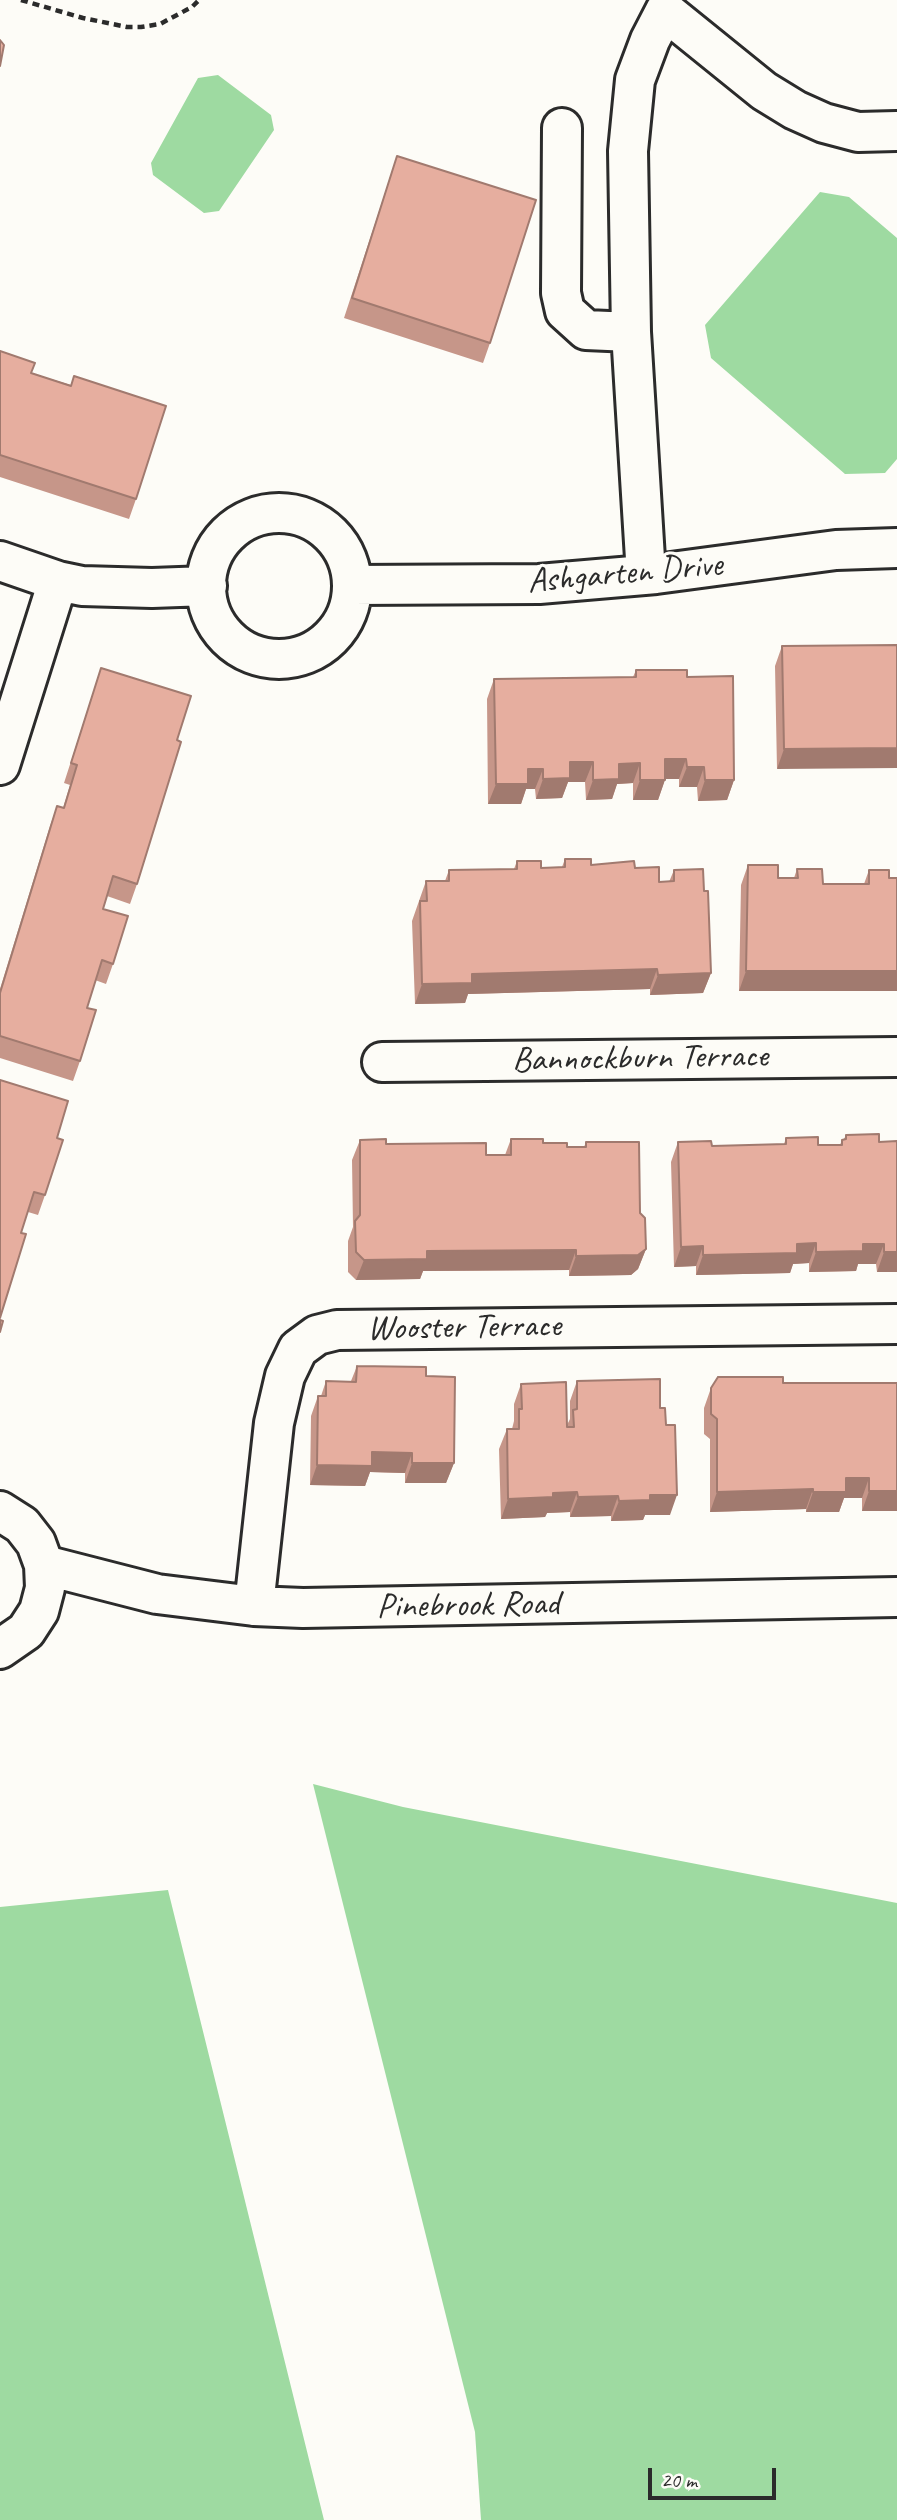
<!DOCTYPE html>
<html>
<head>
<meta charset="utf-8">
<style>
	body { margin:0 }
	#map { position:relative; width:897px; height:2520px; overflow:hidden; background:#fdfcf7; font-family:Caveat,sans-serif }
	canvas { display:block }
	.scale { position:absolute; left:648px; top:2468px; width:128px; height:32px; box-sizing:border-box; border:4px solid #2b2b2b; border-top:0; padding-left:9px; font-size:21px; line-height:24px; white-space:nowrap; color:#2b2b2b; -webkit-text-stroke:5px #fdfcf7; paint-order:stroke }
</style>
</head>
<body>
<div id="map">
<canvas width="897" height="2520"></canvas>
<div class="scale">20 m</div>
</div>
<script>
const context = document.querySelector('canvas').getContext('2d');
context.lineJoin = 'round';
function fillPath(path, color) {
  context.fillStyle = color;
  context.fill(path, 'evenodd');
}
function poly(rows) {
  const path = new Path2D();
  for (const r of rows) {
    if (r.length === 3) {
      path.moveTo(r[0] + r[2], r[1]);
      path.arc(r[0], r[1], r[2], 0, 2 * Math.PI);
      continue;
    }
    path.moveTo(r[0], r[1]);
    for (let i = 2; i < r.length; i += 2) path.lineTo(r[i], r[i + 1]);
  }
  return path;
}
function stroke(path, color, width, dash) {
  context.strokeStyle = color;
  context.lineWidth = width;
  context.lineCap = dash ? 'butt' : 'round';
  context.setLineDash(dash || []);
  context.stroke(path);
}
function drawText(font, color, halo, rows, align = 'center') {
  context.font = font + ' Caveat,sans-serif';
  context.lineWidth = 6;
  context.setLineDash([]);
  context.textBaseline = 'middle';
  context.strokeStyle = halo;
  context.fillStyle = color;
  for (const [text, x, y, turn = 0] of rows) {
    context.save();
    context.translate(x, y);
    context.rotate((+turn || 0) * Math.PI / 180);
    context.textAlign = isNaN(turn) ? turn : align;
    if (halo) context.strokeText(text, 0, 0);
    context.fillText(text, 0, 0);
    context.restore();
  }
}
const green = poly([
	[218,75,271,115,274,130,219,211,204,213,153,175,151,163,198,78],
	[820,192,849,197,897,238,897,459,885,473,845,474,711,358,705,325],
	[313,1784,403,1807,897,1903,897,2520,481,2520,475,2432],
	[168,1890,324,2520,0,2520,0,1907]
]);
const path = poly([
	[21,0,83,18,127,27,141,27,160,24,192,7,199,0]
]);
const minor = poly([
	[562,128,561,293,565,311,586,330,631,332],
	[279,586,73],
	[0,561,58,581,82,586,152,588,207,586],
	[646,575,631,332,628,151,635,80,650,40,665,11,764,91,795,110,824,123,858,132,897,131],
	[352,585,539,584,656,574,836,550,897,548],
	[0,765,58,581],
	[382,1062,897,1057],
	[0,1511,22,1525,36,1543,44,1565,45,1588,39,1611,26,1631,0,1649],
	[44,1565,157,1594,254,1606,303,1608,897,1597],
	[254,1606,274,1423,285,1376,298,1349,317,1335,337,1330,897,1324]
]);
const wall = poly([
	[397,156,490,343,483,363,344,318],
	[0,351,31,373,71,385,74,376,136,499,129,519,0,477],
	[897,645,777,769,775,666,782,646],
	[101,668,177,740,137,884,130,904,107,896,103,909,113,964,106,984,95,980,87,1008,80,1061,73,1081,0,1058,0,989,50,826,57,806,63,808,70,785,64,783],
	[636,670,687,677,734,780,727,800,698,801,697,787,679,787,679,779,665,779,658,800,633,800,633,783,617,784,612,799,586,800,585,782,568,782,562,798,536,799,535,789,526,789,521,804,488,804,487,699,494,679,633,677],
	[565,859,591,865,635,868,659,882,669,882,674,870,704,891,711,973,703,993,650,995,650,989,468,994,465,1003,415,1004,412,921,426,881,445,881,449,870,514,869,517,861,541,868,562,867],
	[748,865,778,878,794,878,797,869,823,884,864,884,869,870,889,878,897,878,897,991,739,991,741,885],
	[0,1080,57,1138,45,1195,38,1215,28,1212,21,1233],
	[846,1135,879,1142,897,1141,897,1272,877,1272,876,1264,858,1264,856,1271,809,1272,809,1263,793,1264,790,1273,696,1275,696,1266,674,1267,671,1162,678,1142,712,1146,784,1144,786,1138,818,1145,840,1145,842,1140,844,1139],
	[511,1139,543,1143,567,1147,584,1147,586,1142,640,1213,646,1249,638,1269,631,1275,569,1276,569,1270,423,1271,420,1279,356,1280,348,1272,348,1241,353,1227,352,1160,360,1140,386,1144,486,1155,505,1155],
	[357,1366,426,1376,454,1463,446,1483,405,1483,405,1473,370,1472,365,1486,310,1485,311,1416,318,1396,321,1396,326,1381,351,1381],
	[577,1381,660,1408,670,1515,645,1515,643,1520,611,1521,611,1516,570,1517,570,1512,547,1513,545,1517,501,1519,499,1449,507,1429,512,1429,514,1421,514,1404,521,1384,567,1425,570,1419,570,1401],
	[783,1383,897,1383,897,1511,862,1511,862,1498,844,1498,839,1512,806,1512,806,1509,710,1512,710,1439,704,1434,704,1408,711,1388]
]);
const shadedWall = poly([
	[897,748,897,768,777,769,784,749],
	[665,759,686,759,679,779,657,779],
	[570,762,593,762,585,782,568,782,562,798,536,799,543,779],
	[640,763,633,783,617,784,612,799,586,800,593,780,619,764],
	[687,767,704,767,697,787,679,787],
	[528,769,543,769,535,789,526,789,521,804,488,804,496,784],
	[640,780,665,780,658,800,633,800],
	[705,780,734,780,727,800,698,801],
	[657,969,650,989,468,994,465,1003,415,1004,422,984,472,974],
	[746,971,897,971,897,991,739,991],
	[711,973,703,993,650,995,658,975],
	[816,1243,809,1263,793,1264,790,1273,696,1275,703,1255,797,1244],
	[863,1244,884,1244,876,1264,858,1264,856,1271,809,1272,816,1252],
	[703,1246,696,1266,674,1267,681,1247],
	[646,1249,638,1269,631,1275,569,1276,576,1256],
	[576,1250,569,1270,423,1271,420,1279,356,1280,364,1260,427,1251],
	[884,1252,897,1252,897,1272,877,1272],
	[372,1452,412,1453,405,1473,370,1472,365,1486,310,1485,317,1465],
	[412,1463,454,1463,446,1483,405,1483],
	[846,1478,869,1478,862,1498,844,1498,839,1512,806,1512,813,1492],
	[813,1489,806,1509,710,1512,717,1492],
	[869,1491,897,1491,897,1511,862,1511],
	[577,1492,570,1512,547,1513,545,1517,501,1519,508,1499,553,1493],
	[650,1495,677,1495,670,1515,645,1515,643,1520,611,1521,619,1501],
	[618,1496,611,1516,570,1517,578,1497]
]);
const building = poly([
	[0,40,4,45,0,66,0,40],
	[397,156,536,200,490,343,352,298,397,156],
	[0,351,35,363,31,373,71,386,74,376,166,406,136,499,0,455,0,351],
	[897,645,897,748,784,749,782,646,897,645],
	[101,668,191,696,177,740,181,742,137,884,113,876,103,909,128,916,113,964,102,960,87,1008,96,1010,80,1061,0,1036,0,993,57,806,64,808,77,765,71,763,101,668],
	[636,670,687,670,687,677,733,676,734,780,705,780,704,767,687,767,686,759,665,759,665,780,640,780,640,763,619,764,619,779,593,780,593,762,570,762,570,778,543,779,543,769,528,769,528,784,496,784,494,679,636,677,636,670],
	[565,859,591,859,591,865,634,861,635,868,659,867,659,882,674,881,674,870,703,869,704,891,708,891,711,973,658,975,657,969,472,974,472,983,422,984,420,901,427,901,426,881,449,881,449,870,517,869,517,861,541,861,541,868,565,867,565,859],
	[748,865,778,865,778,878,798,878,797,869,822,869,823,884,869,884,869,870,889,870,889,878,897,878,897,971,746,971,748,865],
	[0,1080,68,1101,57,1138,63,1140,45,1195,34,1192,21,1233,26,1234,0,1318,0,1080],
	[879,1134,879,1142,897,1141,897,1252,884,1252,884,1244,863,1244,863,1251,816,1252,816,1243,797,1244,797,1253,703,1255,703,1246,681,1247,678,1142,711,1141,712,1146,786,1144,786,1138,818,1137,818,1145,842,1145,842,1140,846,1139,846,1135,879,1134],
	[386,1139,386,1144,486,1143,486,1155,511,1155,511,1139,543,1139,543,1143,567,1143,567,1147,586,1147,586,1142,639,1142,640,1213,645,1218,646,1249,638,1255,576,1256,576,1250,427,1251,427,1259,364,1260,356,1252,355,1221,360,1215,360,1140,386,1139],
	[0,1320,3,1321,0,1332,0,1320],
	[357,1366,426,1367,426,1376,455,1377,454,1463,412,1463,412,1453,372,1452,372,1466,317,1465,318,1396,326,1396,326,1381,356,1382,357,1366],
	[718,1377,783,1377,783,1383,897,1383,897,1491,869,1491,869,1478,846,1478,846,1492,813,1492,813,1489,717,1492,717,1419,711,1414,711,1388,718,1377],
	[660,1379,660,1408,665,1408,666,1425,675,1425,677,1495,650,1495,650,1500,619,1501,618,1496,578,1497,577,1492,553,1493,553,1497,508,1499,507,1429,519,1429,519,1409,522,1409,521,1384,566,1382,567,1427,574,1427,573,1410,577,1409,577,1381,660,1379]
]);
const streetNames = [
	["Ashgarten Drive",625,574,-5],
	["Bannockburn Terrace",640,1059,-1],
	["Wooster Terrace",464,1328,-1],
	["Pinebrook Road",468,1606,-1]
];
fillPath(green, '#9edaa1');
stroke(minor, '#2b2b2b', 44);
stroke(path, '#2b2b2b', 4.5, [7, 5]);
stroke(minor, '#fdfcf7', 38);
fillPath(wall, '#c69689');
fillPath(shadedWall, '#a17a6f');
fillPath(building, '#e6ae9f');
stroke(building, '#a17a6f', 2);
drawText('35px', '#2b2b2b', '#fdfcf7', streetNames);
</script>
</body>
</html>
